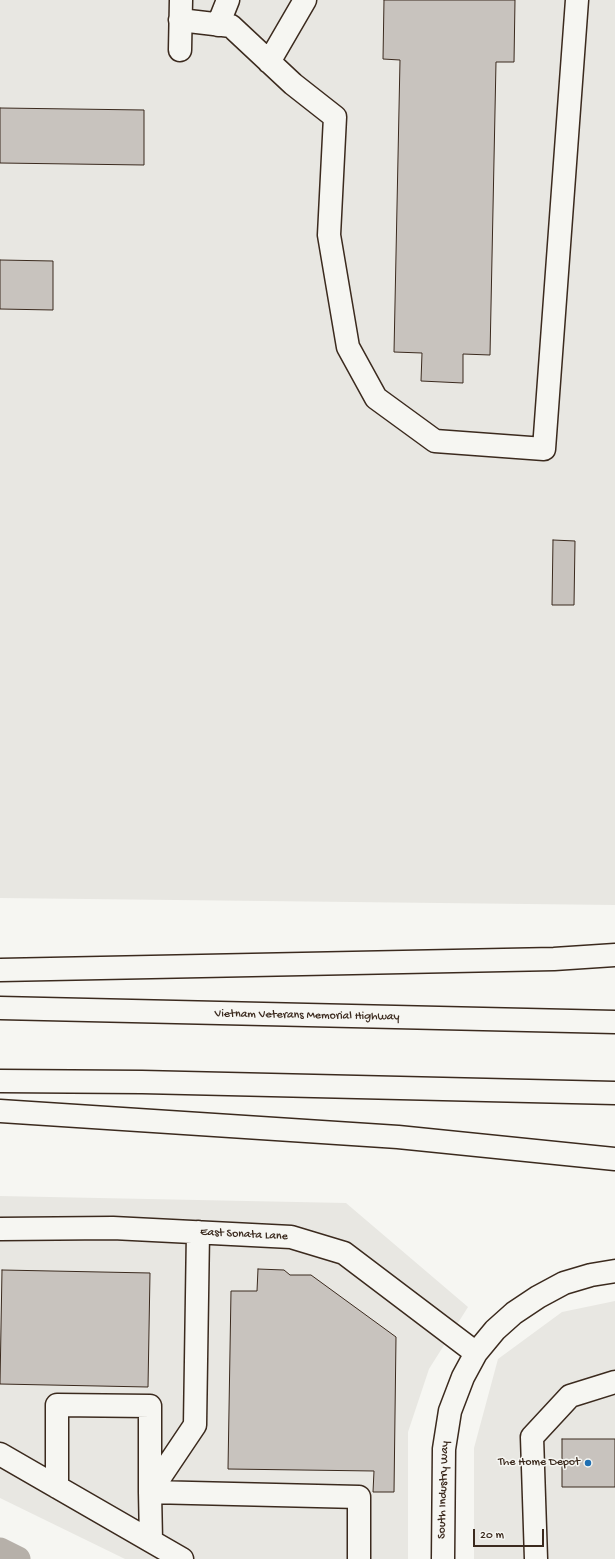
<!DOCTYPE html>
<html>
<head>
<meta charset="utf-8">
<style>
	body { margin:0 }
	#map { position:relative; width:615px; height:1559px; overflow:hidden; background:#f6f6f2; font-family:"Gochi Hand",sans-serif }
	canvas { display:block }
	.scale { position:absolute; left:473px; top:1529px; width:71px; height:18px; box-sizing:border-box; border:2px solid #3b2a1e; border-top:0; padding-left:5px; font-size:12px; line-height:14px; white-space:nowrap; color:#3b2a1e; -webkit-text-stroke:3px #f6f6f2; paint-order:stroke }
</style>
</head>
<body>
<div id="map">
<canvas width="615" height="1559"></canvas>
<div class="scale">20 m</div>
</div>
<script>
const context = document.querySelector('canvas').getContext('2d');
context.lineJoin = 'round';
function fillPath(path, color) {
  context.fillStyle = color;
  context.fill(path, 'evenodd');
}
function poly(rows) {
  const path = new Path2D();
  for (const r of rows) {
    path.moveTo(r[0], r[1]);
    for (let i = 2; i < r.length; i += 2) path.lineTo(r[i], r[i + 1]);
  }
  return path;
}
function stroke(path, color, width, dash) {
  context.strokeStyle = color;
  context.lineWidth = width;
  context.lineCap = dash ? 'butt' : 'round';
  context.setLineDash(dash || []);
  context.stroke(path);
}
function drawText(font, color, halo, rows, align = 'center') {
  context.font = font + ' "Gochi Hand",sans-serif';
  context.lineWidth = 3;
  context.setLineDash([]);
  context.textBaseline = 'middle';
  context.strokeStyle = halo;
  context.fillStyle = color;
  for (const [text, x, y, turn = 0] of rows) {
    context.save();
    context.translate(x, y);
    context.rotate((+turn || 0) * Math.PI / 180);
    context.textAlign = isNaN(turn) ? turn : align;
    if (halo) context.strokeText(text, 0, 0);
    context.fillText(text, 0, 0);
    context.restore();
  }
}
const built = poly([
	[0,0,615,0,615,905,0,898],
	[0,1196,346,1203,468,1307,429,1369,408,1432,408,1559,125,1559,0,1498],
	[615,1301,615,1559,474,1559,474,1448,498,1359,562,1312]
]);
const canal = poly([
	[0,1550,18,1559]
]);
const building = poly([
	[384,0,515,0,514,62,496,62,490,355,463,354,463,383,421,381,422,353,394,352,400,60,383,59,384,0],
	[0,108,144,110,144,165,0,163,0,108],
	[0,260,53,261,53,310,0,309,0,260],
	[553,540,575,541,574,605,552,605,553,540],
	[258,1269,284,1270,290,1275,311,1275,396,1337,394,1492,373,1492,374,1471,228,1469,231,1291,257,1291,258,1269],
	[2,1270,150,1273,148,1387,0,1384,2,1270],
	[562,1439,615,1439,615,1487,562,1487,562,1439]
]);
const minor = poly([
	[180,20,231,26,293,84,335,117,329,235,348,347,376,398,435,441,544,449,577,0],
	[218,25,228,0],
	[180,50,181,0],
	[269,62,305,0],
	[0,1229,113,1228,291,1237,344,1253,476,1353],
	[0,1454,182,1559],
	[57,1487,57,1405,150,1406,150,1492],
	[150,1492,195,1425,198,1232],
	[151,1541,150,1492,359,1497,359,1559],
	[443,1559,444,1449,450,1411,463,1377,476,1353,495,1330,514,1313,538,1297,564,1283,591,1275,615,1271],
	[536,1559,532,1437,570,1396,615,1382]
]);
const highway = poly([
	[0,970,554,959,615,955],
	[0,1008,615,1022],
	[0,1081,142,1082,615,1093],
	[0,1111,398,1137,615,1159]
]);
const markers = [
	[588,1463,4,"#1f6fb2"]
];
const streetNames = [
	["Vietnam Veterans Memorial Highway",307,1016,1],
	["East Sonata Lane",244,1235,3],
	["South Industry Way",444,1490,-88]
];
const poiNames = [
	["The Home Depot",580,1463]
];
fillPath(built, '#e8e7e2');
stroke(canal, '#b6b0a9', 25);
fillPath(building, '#c8c3be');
stroke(building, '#3b2a1e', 1);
stroke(minor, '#3b2a1e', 25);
stroke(highway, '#3b2a1e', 25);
stroke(minor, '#f6f6f2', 22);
stroke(highway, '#f6f6f2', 22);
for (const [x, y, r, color] of markers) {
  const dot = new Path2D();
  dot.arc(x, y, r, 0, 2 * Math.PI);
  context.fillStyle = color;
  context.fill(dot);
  stroke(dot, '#f6f6f2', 1.5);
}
drawText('12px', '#3b2a1e', '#f6f6f2', streetNames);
drawText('12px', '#3b2a1e', '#f6f6f2', poiNames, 'right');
</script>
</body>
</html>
